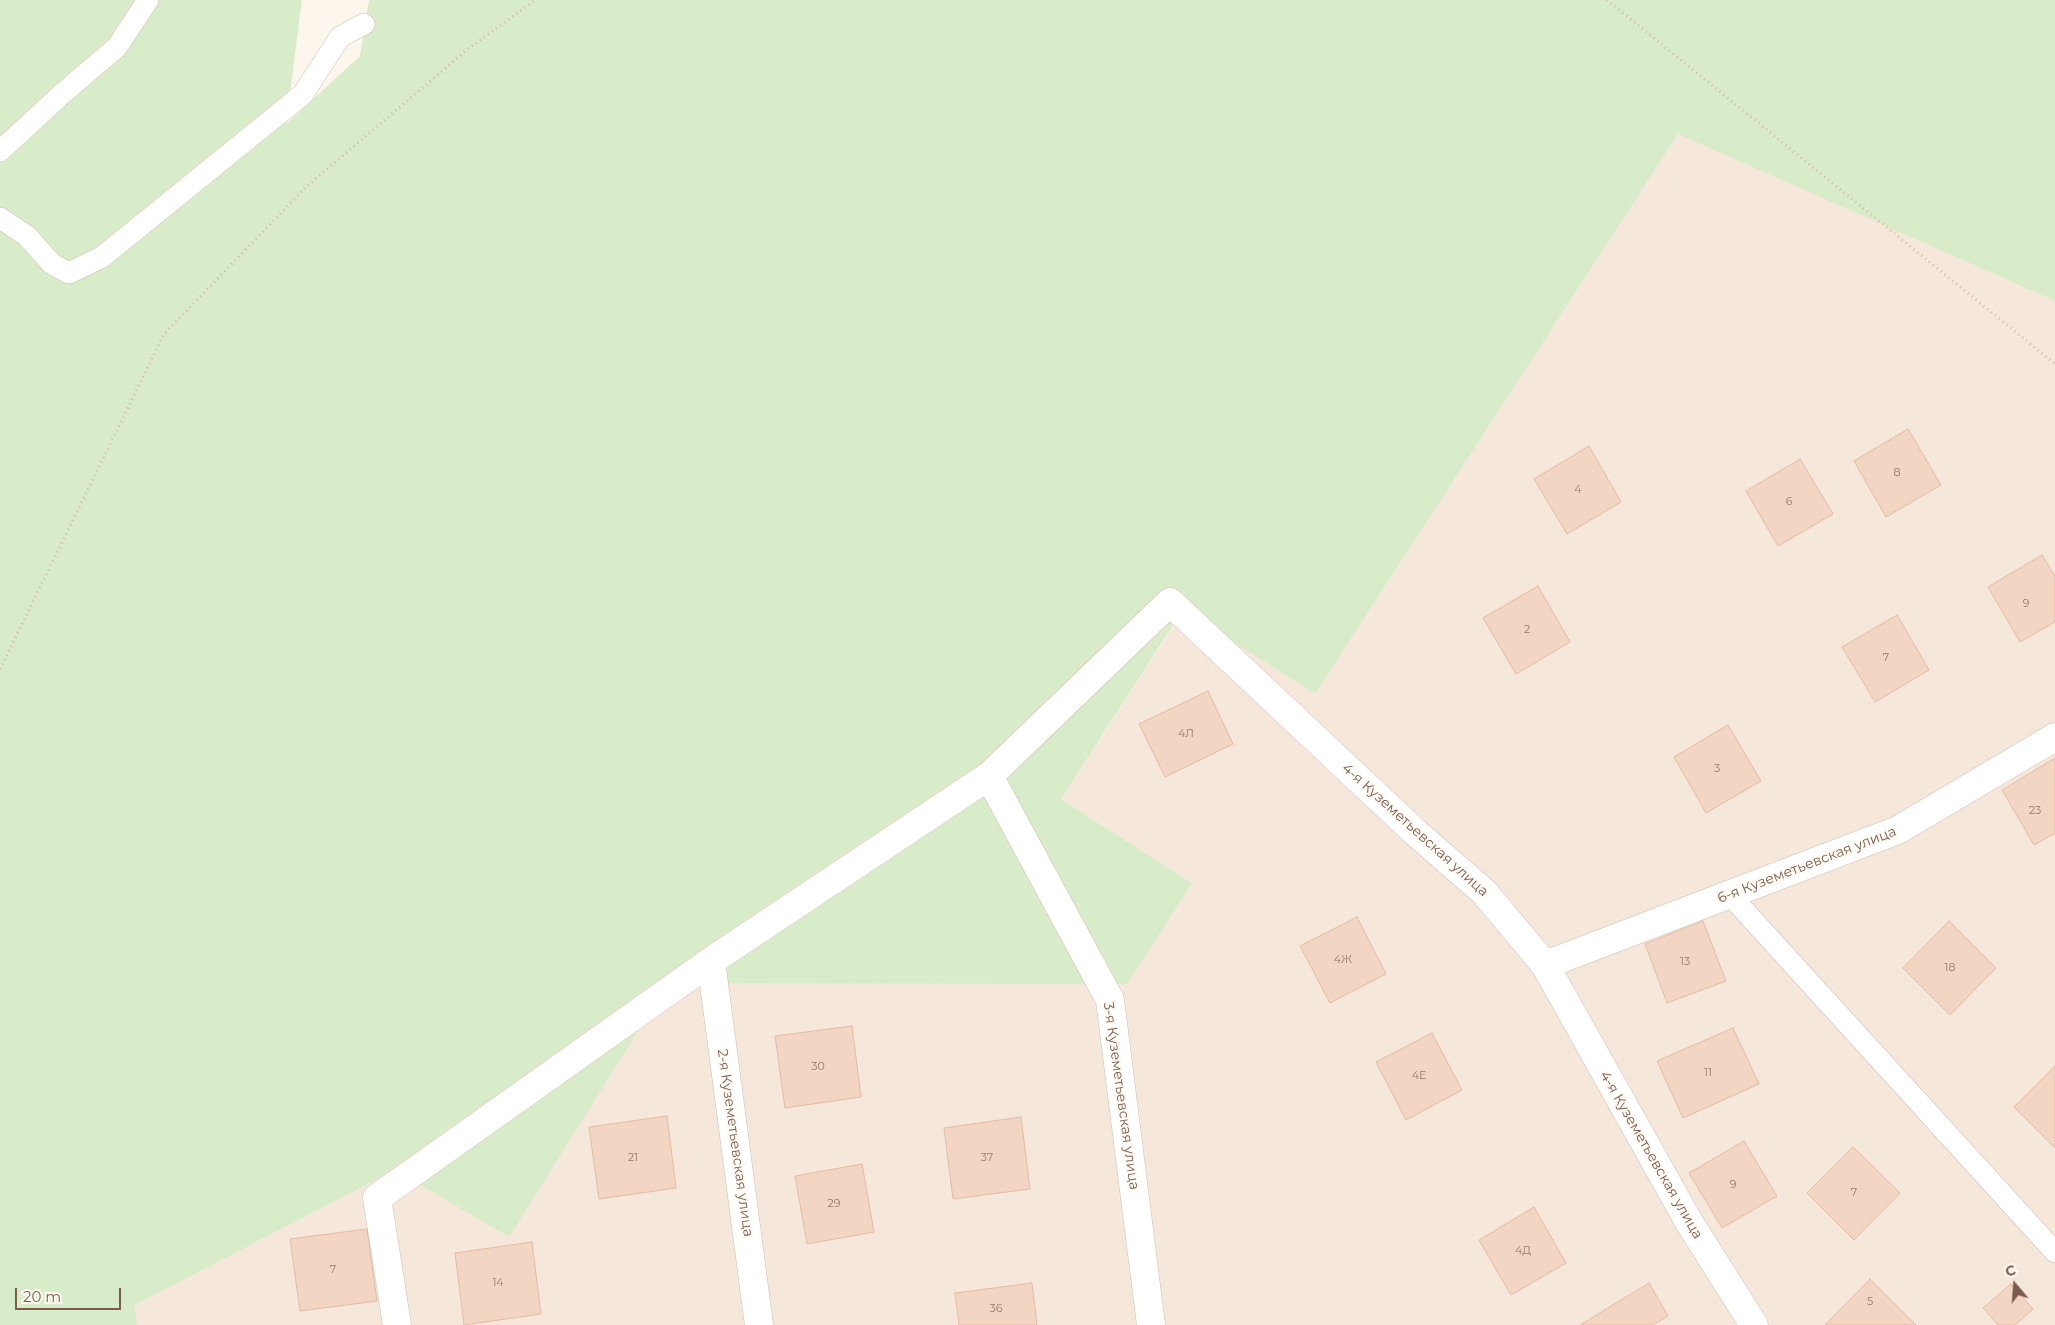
<!DOCTYPE html>
<html>
<head>
<meta charset="utf-8">
<style>
	body { margin:0 }
	#map { position:relative; width:2055px; height:1325px; overflow:hidden; background:#fdf6ec; font-family:Montserrat,sans-serif }
	canvas { display:block }
	.north { position:absolute; left:1990px; top:1260px; width:50px; height:50px; -webkit-text-stroke:4px #fffaf3; paint-order:stroke; rotate:342deg; font-size:14px; font-weight:700; line-height:20px; text-align:center; color:#7a5c4d }
	.north::after { content:''; display:block; margin:auto; width:18px; height:22px; background:#7a5c4d; clip-path:polygon(50% 0,100% 100%,50% 72%,0 100%) }
	.scale { position:absolute; left:15px; top:1288px; width:106px; height:22px; box-sizing:border-box; border:2px solid #7a5c4d; border-top:0; padding-left:6px; font-size:15px; line-height:18px; white-space:nowrap; color:#7a5c4d; -webkit-text-stroke:4px #fffaf3; paint-order:stroke }
</style>
</head>
<body>
<div id="map">
<canvas width="2055" height="1325"></canvas>
<div class="north">С</div>
<div class="scale">20 m</div>
</div>
<script>
const context = document.querySelector('canvas').getContext('2d');
context.lineJoin = 'round';
function fillPath(path, color) {
  context.fillStyle = color;
  context.fill(path, 'evenodd');
}
function poly(rows) {
  const path = new Path2D();
  for (const r of rows) {
    path.moveTo(r[0], r[1]);
    for (let i = 2; i < r.length; i += 2) path.lineTo(r[i], r[i + 1]);
  }
  return path;
}
function stroke(path, color, width, dash) {
  context.strokeStyle = color;
  context.lineWidth = width;
  context.lineCap = dash ? 'butt' : 'round';
  context.setLineDash(dash || []);
  context.stroke(path);
}
function drawText(font, color, halo, rows, align = 'center') {
  context.font = font + ' Montserrat,sans-serif';
  context.lineWidth = 4.5;
  context.setLineDash([]);
  context.textBaseline = 'middle';
  context.strokeStyle = halo;
  context.fillStyle = color;
  for (const [text, x, y, turn = 0] of rows) {
    context.save();
    context.translate(x, y);
    context.rotate((+turn || 0) * Math.PI / 180);
    context.textAlign = isNaN(turn) ? turn : align;
    if (halo) context.strokeText(text, 0, 0);
    context.fillText(text, 0, 0);
    context.restore();
  }
}
const residential = poly([
	[1678,133,2055,301,2055,1325,137,1325,135,1305,395,1170,668,983,1192,883,1061,799,1184,610,1315,694]
]);
const green = poly([
	[0,0,302,0,286,124,360,56,369,0,2055,0,2055,301,1678,134,1315,694,1183,610,1061,799,1192,883,1127,984,668,983,509,1237,395,1170,135,1305,137,1325,0,1325]
]);
const building = poly([
	[1908,429,1941,485,1886,517,1854,461,1908,429],
	[1589,446,1621,502,1567,534,1534,479,1589,446],
	[1800,459,1833,514,1778,546,1746,491,1800,459],
	[2042,555,2055,576,2055,622,2020,642,1988,587,2042,555],
	[1538,586,1570,642,1516,674,1483,618,1538,586],
	[1897,615,1929,670,1875,702,1842,647,1897,615],
	[1208,691,1233,744,1165,777,1139,724,1208,691],
	[1728,725,1761,781,1706,813,1674,757,1728,725],
	[2055,758,2055,833,2034,845,2002,790,2055,758],
	[1357,917,1386,974,1330,1003,1300,946,1357,917],
	[1703,921,1726,981,1667,1003,1645,944,1703,921],
	[1949,921,1996,968,1950,1015,1903,968,1949,921],
	[852,1026,861,1097,785,1108,775,1036,852,1026],
	[1733,1028,1759,1084,1683,1118,1657,1061,1733,1028],
	[1432,1033,1462,1090,1406,1120,1376,1062,1432,1033],
	[2055,1066,2055,1148,2014,1107,2055,1066],
	[667,1116,676,1188,599,1199,589,1127,667,1116],
	[1021,1117,1030,1189,953,1199,944,1128,1021,1117],
	[1744,1141,1777,1196,1722,1228,1689,1173,1744,1141],
	[1853,1147,1900,1193,1854,1240,1807,1193,1853,1147],
	[862,1164,874,1232,807,1244,795,1176,862,1164],
	[1534,1207,1566,1263,1511,1295,1479,1240,1534,1207],
	[367,1229,377,1301,300,1311,290,1239,367,1229],
	[532,1242,541,1314,464,1325,455,1253,532,1242],
	[1870,1279,1916,1325,1825,1325,1870,1279],
	[1032,1283,1037,1325,959,1325,955,1293,1032,1283],
	[1649,1283,1668,1316,1653,1325,1580,1325,1649,1283],
	[2011,1284,2033,1309,2015,1325,1998,1325,1983,1308,2011,1284]
]);
const path = poly([
	[1607,0,2055,364],
	[0,669,164,334,306,187,468,49,535,0]
]);
const service = poly([
	[0,151,63,93,117,47,148,0],
	[0,218,27,236,52,264,69,273,102,257,303,94,340,37,364,24],
	[1730,895,2055,1252]
]);
const minor = poly([
	[989,776,1110,1000,1151,1325],
	[711,961,759,1325],
	[1545,965,1898,830,2055,737],
	[397,1325,377,1198,711,961,989,776,1170,602,1415,832,1484,892,1545,965,1689,1222,1754,1325]
]);
const numberNames = [
	["8",1897,473],
	["4",1578,490],
	["6",1789,502],
	["9",2026,604],
	["2",1527,630],
	["7",1886,658],
	["4Л",1186,734],
	["3",1717,769],
	["23",2035,811],
	["4Ж",1343,960],
	["13",1685,962],
	["18",1950,968],
	["30",818,1067],
	["11",1708,1073],
	["4Е",1419,1076],
	["21",633,1158],
	["37",987,1158],
	["9",1733,1185],
	["7",1854,1193],
	["29",834,1204],
	["4Д",1523,1251],
	["7",333,1270],
	["14",498,1283],
	["5",1870,1302],
	["36",996,1309]
];
const streetNames = [
	["4-я Куземетьевская улица",1415,830,42],
	["6-я Куземетьевская улица",1807,865,-21],
	["3-я Куземетьевская улица",1121,1096,82],
	["2-я Куземетьевская улица",735,1143,82],
	["4-я Куземетьевская улица",1651,1155,60]
];
fillPath(residential, '#f5e8da');
fillPath(green, '#d8ecc9');
fillPath(building, '#f3d5c3');
stroke(building, '#e6bba3', 1);
stroke(service, '#d1beb0', 22);
stroke(minor, '#d1beb0', 29);
stroke(path, '#d9b8a5', 3, [1, 4]);
stroke(service, '#fff', 21);
stroke(minor, '#fff', 28);
drawText('11px', '#987a6a', null, numberNames);
drawText('14px', '#7a5c4d', '#fffaf3', streetNames);
</script>
</body>
</html>
